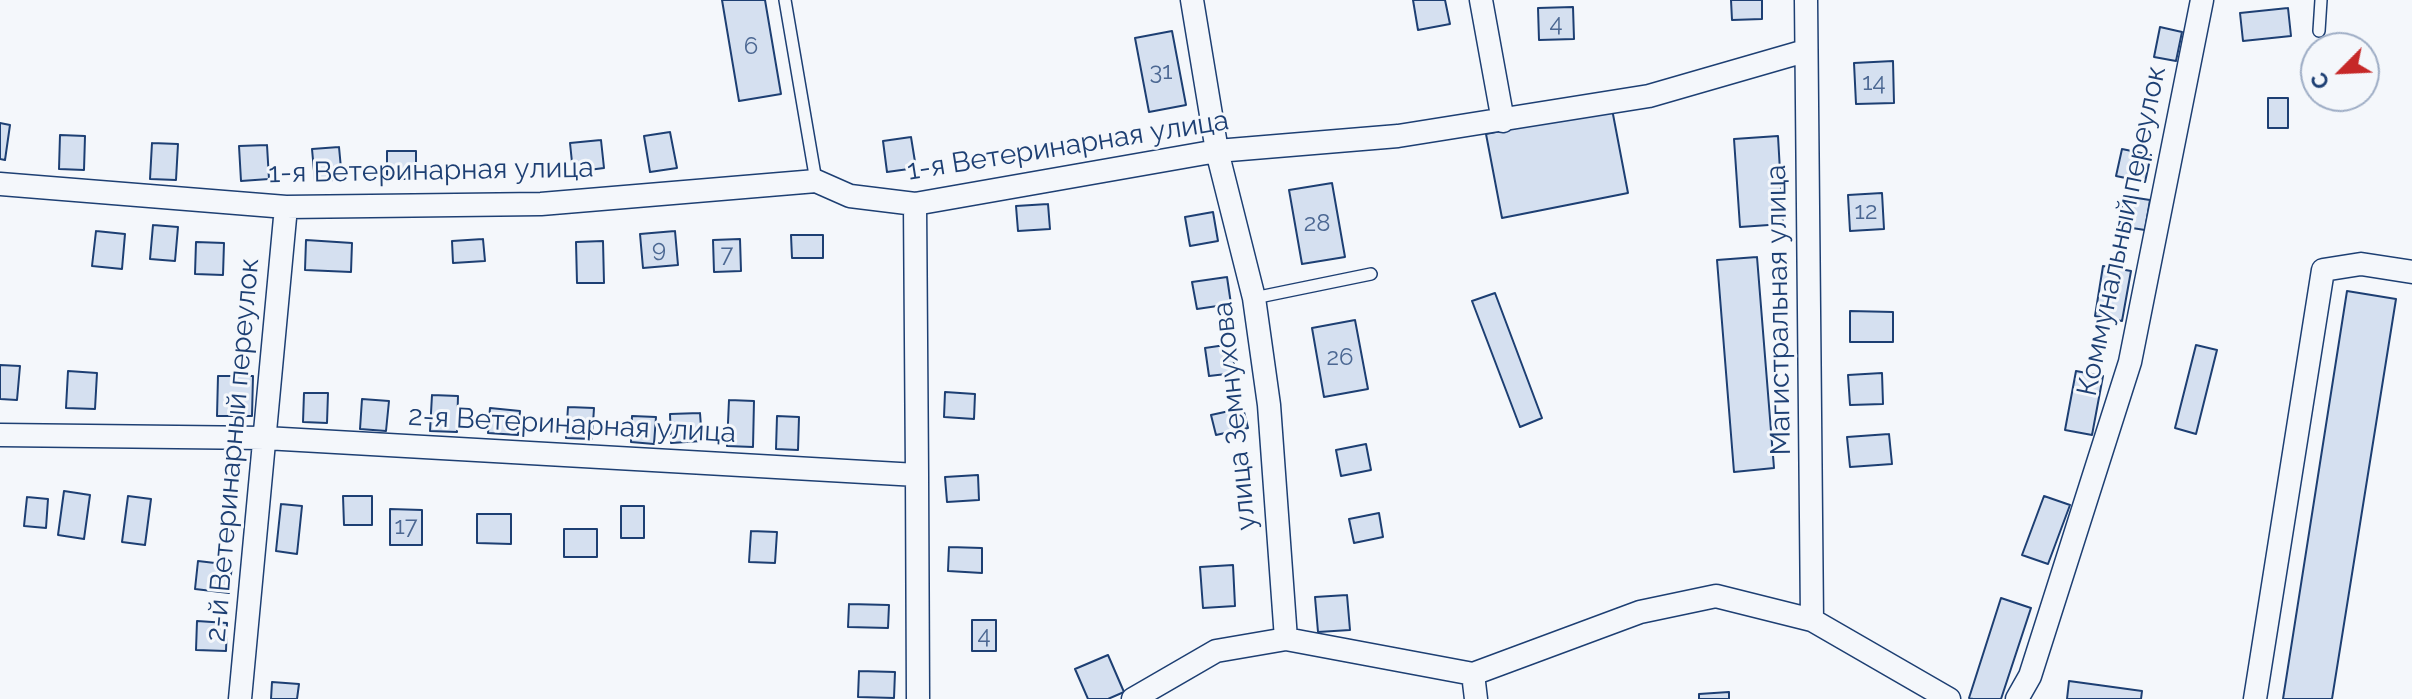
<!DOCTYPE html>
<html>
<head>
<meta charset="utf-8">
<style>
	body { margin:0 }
	#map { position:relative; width:2412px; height:699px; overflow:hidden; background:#f4f7fb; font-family:Raleway,sans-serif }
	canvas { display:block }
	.north { position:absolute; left:2300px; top:32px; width:80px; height:80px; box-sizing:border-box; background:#f4f7fb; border:2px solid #9eadc5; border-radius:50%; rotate:246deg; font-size:22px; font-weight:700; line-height:32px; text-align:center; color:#1d3f73 }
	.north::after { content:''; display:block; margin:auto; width:28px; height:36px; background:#c62828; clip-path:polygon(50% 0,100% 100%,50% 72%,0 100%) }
</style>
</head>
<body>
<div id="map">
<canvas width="2412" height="699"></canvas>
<div class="north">С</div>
</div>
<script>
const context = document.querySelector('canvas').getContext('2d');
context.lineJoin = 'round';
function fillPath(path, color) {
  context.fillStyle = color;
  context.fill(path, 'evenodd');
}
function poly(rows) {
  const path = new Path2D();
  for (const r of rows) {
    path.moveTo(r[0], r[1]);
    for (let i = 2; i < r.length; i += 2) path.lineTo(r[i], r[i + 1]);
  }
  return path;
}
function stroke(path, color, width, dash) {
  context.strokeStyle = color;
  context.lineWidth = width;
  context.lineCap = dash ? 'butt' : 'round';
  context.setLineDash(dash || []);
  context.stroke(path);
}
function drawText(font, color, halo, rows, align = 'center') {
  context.font = font + ' Raleway,sans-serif';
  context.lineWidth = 6;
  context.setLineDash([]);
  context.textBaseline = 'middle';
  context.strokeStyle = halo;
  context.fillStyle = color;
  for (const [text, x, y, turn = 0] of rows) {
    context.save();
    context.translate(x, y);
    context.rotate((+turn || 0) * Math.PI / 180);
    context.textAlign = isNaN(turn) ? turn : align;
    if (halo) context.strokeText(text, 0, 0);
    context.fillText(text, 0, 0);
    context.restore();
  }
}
const building = poly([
	[722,0,765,0,781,94,739,101,722,0],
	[1413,0,1445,0,1450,24,1418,30,1413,0],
	[1731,0,1762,0,1762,19,1732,20,1731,0],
	[1573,7,1574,39,1539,40,1538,8,1573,7],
	[2288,8,2291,36,2243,41,2240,13,2288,8],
	[2160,27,2182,32,2176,61,2154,57,2160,27],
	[1172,31,1186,105,1149,112,1135,38,1172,31],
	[1893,61,1894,103,1856,104,1854,63,1893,61],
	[2268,98,2288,98,2288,128,2268,128,2268,98],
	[1612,109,1628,193,1502,218,1486,134,1612,109],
	[0,123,10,125,5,160,0,159,0,123],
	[670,132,677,168,650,172,644,136,670,132],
	[60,135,85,136,84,170,59,169,60,135],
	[1778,136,1783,224,1740,227,1734,139,1778,136],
	[911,137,916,168,887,172,883,141,911,137],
	[601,140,604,168,573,172,570,143,601,140],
	[152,143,178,144,176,180,150,179,152,143],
	[267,145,269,179,241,181,239,146,267,145],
	[339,147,342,179,315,182,312,149,339,147],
	[2122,149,2151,155,2145,182,2116,176,2122,149],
	[387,151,416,151,416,179,387,179,387,151],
	[1332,183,1345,257,1302,264,1289,190,1332,183],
	[1882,193,1884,229,1850,231,1848,195,1882,193],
	[2124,196,2150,200,2145,230,2119,226,2124,196],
	[1048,204,1050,229,1018,231,1016,206,1048,204],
	[1213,212,1218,241,1190,246,1185,217,1213,212],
	[153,225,178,227,175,261,150,259,153,225],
	[96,231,125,234,122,269,92,266,96,231],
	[675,231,678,265,643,268,640,234,675,231],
	[791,235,823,235,823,258,792,258,791,235],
	[483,239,485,261,453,263,452,241,483,239],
	[740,239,741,271,714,272,713,240,740,239],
	[306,240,352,243,351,272,305,270,306,240],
	[603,241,604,283,577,283,576,242,603,241],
	[196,242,224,243,223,275,195,274,196,242],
	[1757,257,1774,468,1734,472,1717,260,1757,257],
	[2103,266,2131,271,2122,321,2095,316,2103,266],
	[1227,277,1231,304,1197,309,1192,282,1227,277],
	[2347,291,2396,299,2332,699,2283,699,2347,291],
	[1495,293,1542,418,1520,427,1472,301,1495,293],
	[1850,311,1893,312,1893,342,1850,342,1850,311],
	[1355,320,1368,389,1324,397,1312,328,1355,320],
	[1232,344,1235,373,1209,376,1205,348,1232,344],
	[2196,345,2217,350,2196,434,2175,428,2196,345],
	[0,365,20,366,17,400,0,399,0,365],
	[68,371,97,373,95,409,66,408,68,371],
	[2076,371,2103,376,2092,435,2065,430,2076,371],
	[1882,373,1883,404,1850,405,1848,375,1882,373],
	[218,376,253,376,252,416,217,416,218,376],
	[945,392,975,394,974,419,944,417,945,392],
	[304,393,328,393,327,423,303,422,304,393],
	[432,395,458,396,457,432,430,431,432,395],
	[362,399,389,401,386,431,360,429,362,399],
	[729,400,754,401,753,447,727,446,729,400],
	[568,407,594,408,592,439,566,438,568,407],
	[490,408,520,411,518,435,488,433,490,408],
	[1243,408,1248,428,1216,435,1211,415,1243,408],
	[700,413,702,441,671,443,670,414,700,413],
	[632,416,656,417,654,444,631,442,632,416],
	[777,416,799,417,798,450,776,449,777,416],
	[1889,434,1892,464,1850,467,1847,437,1889,434],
	[1366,444,1371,470,1341,476,1336,450,1366,444],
	[978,475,979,500,947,502,945,477,978,475],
	[64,491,90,495,84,539,58,535,64,491],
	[128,496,151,499,145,545,122,542,128,496],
	[343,496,372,496,372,525,344,525,343,496],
	[2044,496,2070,505,2048,564,2022,555,2044,496],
	[27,497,48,499,46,528,24,526,27,497],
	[281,504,302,506,297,554,276,551,281,504],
	[621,506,644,506,644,538,621,538,621,506],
	[390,509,422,510,422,545,390,545,390,509],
	[1379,513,1383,537,1354,543,1349,519,1379,513],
	[477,514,511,514,511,544,477,543,477,514],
	[564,529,597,529,597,557,564,557,564,529],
	[751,531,777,532,775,563,749,562,751,531],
	[949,547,982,548,982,573,948,571,949,547],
	[198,561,232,565,229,593,195,589,198,561],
	[1233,565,1235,606,1203,608,1200,567,1233,565],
	[1347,595,1350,630,1318,632,1315,597,1347,595],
	[2001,598,2031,608,2001,699,1973,699,1969,698,2001,598],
	[849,604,889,605,888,628,848,627,849,604],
	[972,620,996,620,996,651,972,651,972,620],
	[197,621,227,623,226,651,196,650,197,621],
	[1108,655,1124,692,1108,699,1088,699,1075,669,1108,655],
	[859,671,895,672,894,698,858,697,859,671],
	[2069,681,2142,691,2141,699,2067,699,2069,681],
	[272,682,299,684,297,699,271,699,272,682],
	[1729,692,1729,699,1699,699,1699,694,1729,692]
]);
const service = poly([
	[785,0,816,181],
	[2319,31,2321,0],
	[1254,298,1371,274]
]);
const minor = poly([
	[1192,0,1217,151,1254,298,1269,405,1286,639],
	[1481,0,1503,121],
	[1806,0,1812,620],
	[0,184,286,207,541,204,816,181,850,196,915,204,1217,151,1398,136,1649,96,1805,51],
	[915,204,917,475],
	[0,435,265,438,917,475,918,699],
	[1473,674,1476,699],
	[240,699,286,207],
	[1133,699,1216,651,1286,639,1473,674,1640,612,1716,596,1812,620,1949,699],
	[2017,699,2030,676,2130,362,2202,0],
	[2255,699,2323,270,2361,264,2412,272]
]);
const numberNames = [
	["4",1556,24],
	["6",751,47],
	["31",1161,72],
	["14",1874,83],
	["12",1866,212],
	["28",1317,224],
	["9",659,250],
	["7",727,255],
	["26",1340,358],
	["17",406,527],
	["4",984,636]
];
const streetNames = [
	["1-я Ветеринарная улица",1068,146,-9],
	["1-я Ветеринарная улица",431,171,-1],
	["Коммунальный переулок",2122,231,-78],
	["Магистральная улица",1779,310,-91],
	["улица Земнухова",1235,416,-96],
	["2-я Ветеринарная улица",572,425,3],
	["2-й Ветеринарный переулок",233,450,-85]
];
fillPath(building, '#d5e0f0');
stroke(building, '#1d3f73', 2);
stroke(service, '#1d3f73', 14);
stroke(minor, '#1d3f73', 25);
stroke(service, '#f4f7fb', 11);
stroke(minor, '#f4f7fb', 22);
drawText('24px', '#4b6792', null, numberNames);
drawText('28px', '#1d3f73', '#f4f7fb', streetNames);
</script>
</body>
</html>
